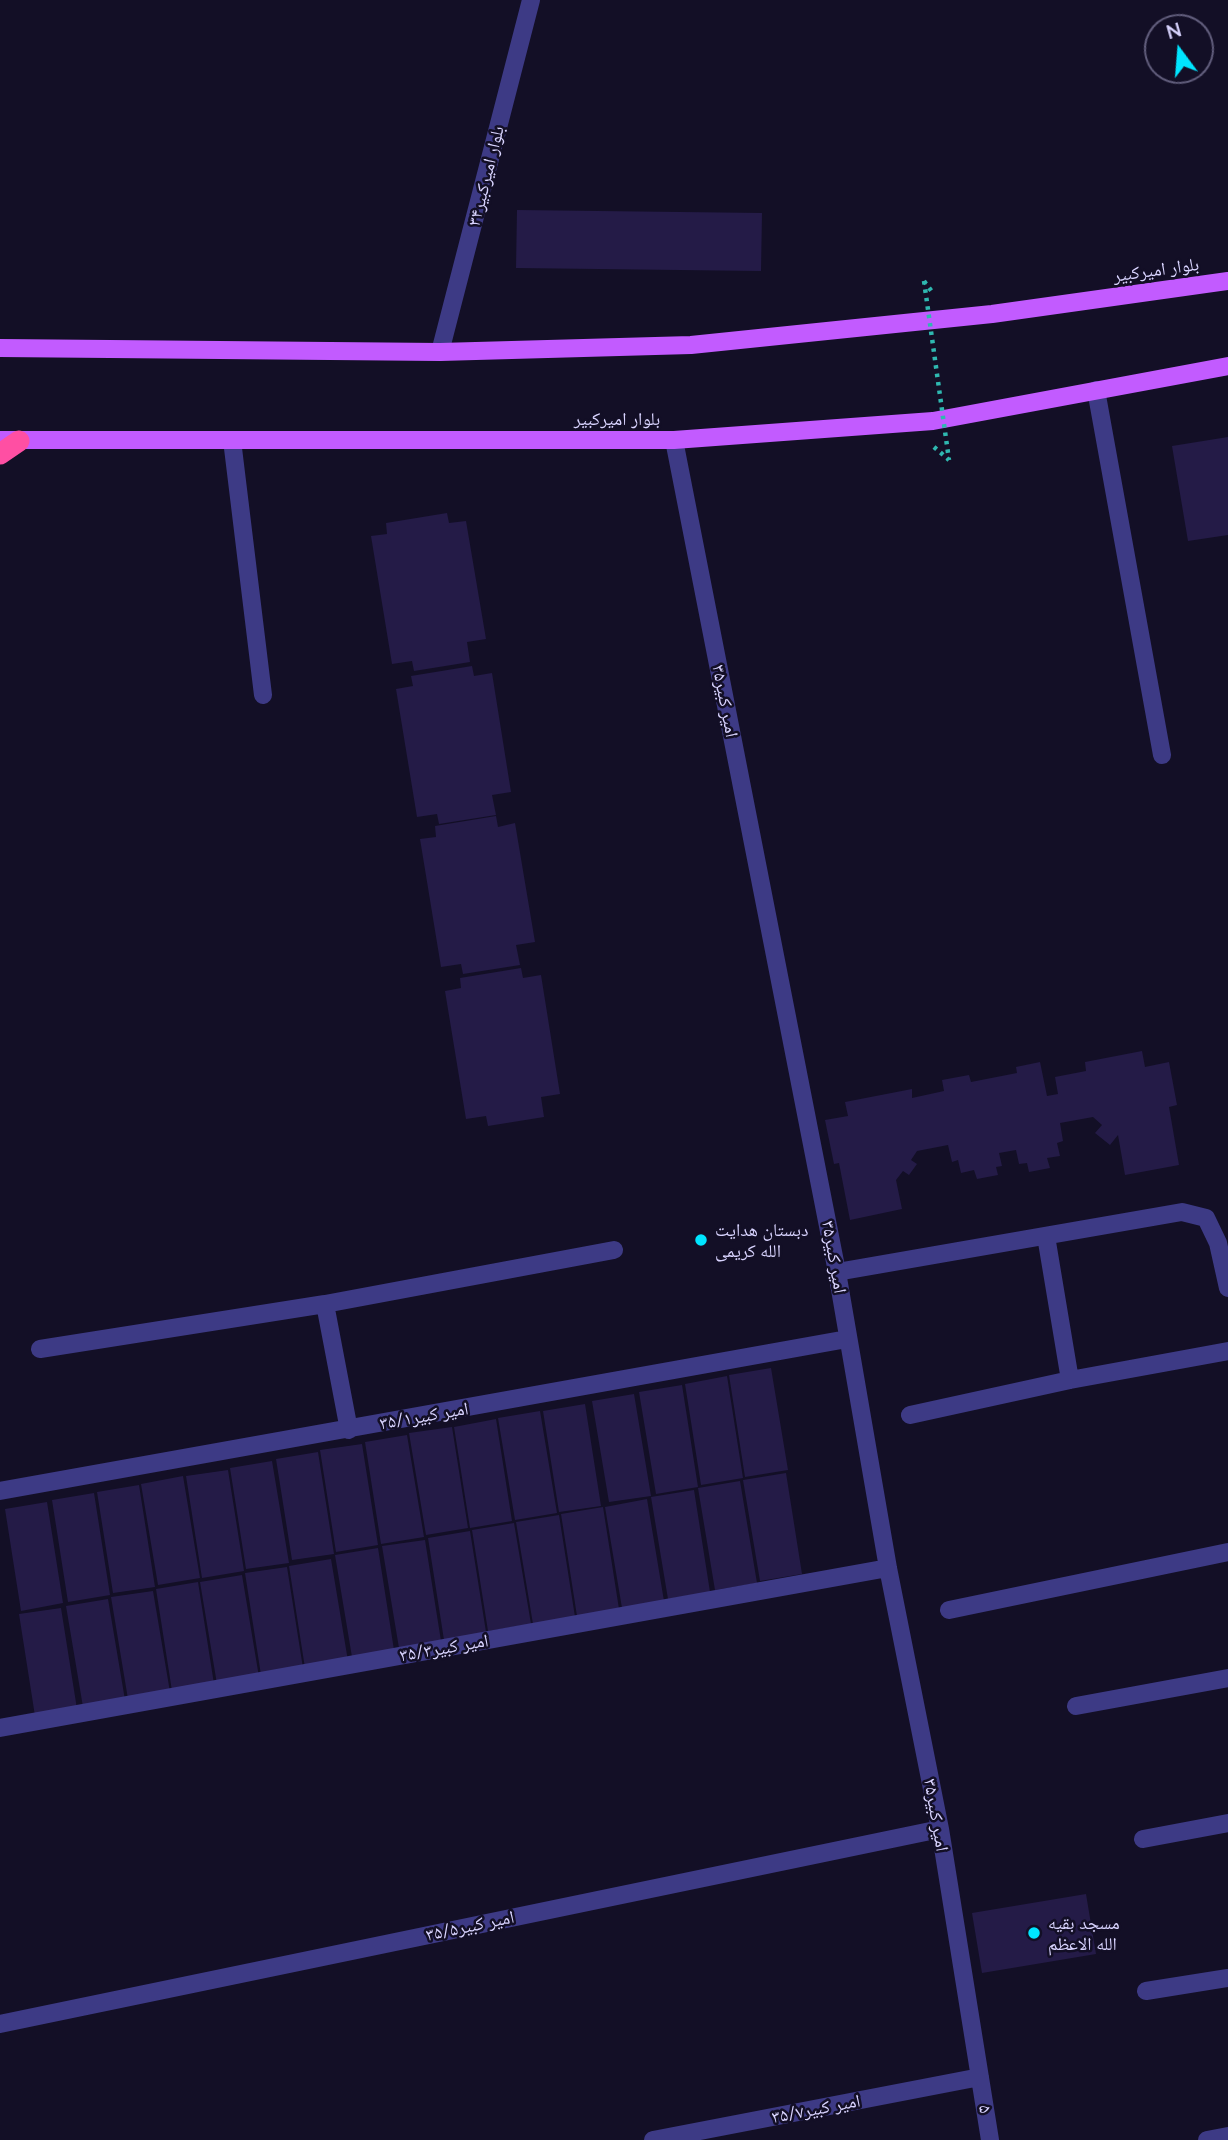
<!DOCTYPE html>
<html>
<head>
<meta charset="utf-8">
<style>
	body { margin:0 }
	#map { position:relative; width:1228px; height:2140px; overflow:hidden; background:#130f26; font-family:Lato,sans-serif }
	canvas { display:block }
	.north { position:absolute; left:1144px; top:14px; width:70px; height:70px; box-sizing:border-box; background:#130f26; border:2px solid #625e7d; border-radius:50%; rotate:344deg; font-size:19px; font-weight:700; line-height:28px; text-align:center; color:#d9d4ff }
	.north::after { content:''; display:block; margin:auto; width:24px; height:32px; background:#00e5ff; clip-path:polygon(50% 0,100% 100%,50% 72%,0 100%) }
</style>
</head>
<body>
<div id="map">
<canvas width="1228" height="2140"></canvas>
<div class="north">N</div>
</div>
<script>
const context = document.querySelector('canvas').getContext('2d');
context.lineJoin = 'round';
function fillPath(path, color) {
  context.fillStyle = color;
  context.fill(path, 'evenodd');
}
function poly(rows) {
  const path = new Path2D();
  for (const r of rows) {
    path.moveTo(r[0], r[1]);
    for (let i = 2; i < r.length; i += 2) path.lineTo(r[i], r[i + 1]);
  }
  return path;
}
function stroke(path, color, width, dash) {
  context.strokeStyle = color;
  context.lineWidth = width;
  context.lineCap = dash ? 'butt' : 'round';
  context.setLineDash(dash || []);
  context.stroke(path);
}
function drawText(font, color, halo, rows, align = 'center') {
  context.font = font + ' Lato,"Noto Naskh Arabic",sans-serif';
  context.lineWidth = 5;
  context.setLineDash([]);
  context.textBaseline = 'middle';
  context.strokeStyle = halo;
  context.fillStyle = color;
  for (const [text, x, y, turn = 0] of rows) {
    context.save();
    context.translate(x, y);
    context.rotate((+turn || 0) * Math.PI / 180);
    context.textAlign = isNaN(turn) ? turn : align;
    if (halo) context.strokeText(text, 0, 0);
    context.fillText(text, 0, 0);
    context.restore();
  }
}
const building = poly([
	[517,210,762,213,761,271,516,268],
	[1228,437,1228,535,1188,541,1172,446],
	[447,513,449,523,466,521,486,639,467,642,470,662,414,671,412,661,392,664,371,536,387,534,386,523],
	[472,666,474,676,492,673,511,792,492,795,496,815,439,824,437,814,417,817,396,689,413,686,411,676],
	[496,816,498,827,515,823,535,942,516,945,520,965,463,974,461,964,441,967,420,839,436,837,435,826],
	[521,968,523,978,541,975,560,1094,541,1097,544,1117,488,1126,486,1116,466,1119,445,991,461,988,460,978],
	[1142,1051,1145,1067,1169,1062,1177,1105,1169,1107,1179,1165,1125,1175,1118,1135,1110,1145,1095,1133,1102,1125,1093,1117,1060,1123,1063,1141,1057,1143,1060,1156,1047,1158,1050,1168,1029,1172,1027,1163,1019,1164,1016,1150,999,1153,1002,1166,996,1167,998,1175,977,1179,974,1170,961,1173,958,1160,952,1162,948,1145,917,1151,911,1160,917,1164,909,1175,903,1171,896,1180,902,1209,850,1220,839,1163,834,1164,825,1120,848,1116,845,1102,912,1089,912,1098,944,1091,942,1080,969,1075,971,1082,1017,1073,1016,1067,1040,1062,1047,1096,1058,1094,1055,1077,1086,1071,1085,1062],
	[771,1368,788,1470,745,1477,729,1375],
	[727,1376,743,1478,701,1485,685,1384],
	[682,1385,698,1487,656,1494,639,1392],
	[634,1394,651,1496,609,1502,592,1401],
	[585,1404,601,1506,559,1512,543,1411],
	[540,1411,557,1513,515,1520,498,1418],
	[496,1419,512,1521,470,1528,454,1427],
	[452,1427,468,1528,426,1535,409,1433],
	[407,1435,424,1537,381,1544,365,1442],
	[362,1444,378,1545,336,1552,320,1450],
	[318,1452,334,1554,292,1560,276,1459],
	[272,1461,289,1563,246,1569,230,1468],
	[228,1470,244,1571,202,1578,186,1476],
	[786,1473,802,1574,760,1581,743,1480],
	[183,1476,200,1578,158,1585,141,1484],
	[740,1481,757,1583,715,1590,698,1488],
	[139,1485,155,1587,113,1593,97,1492],
	[694,1490,710,1592,668,1599,651,1497],
	[94,1493,110,1595,68,1602,52,1500],
	[647,1499,664,1601,622,1608,605,1507],
	[47,1502,63,1603,21,1611,5,1509],
	[603,1507,619,1609,577,1616,561,1514],
	[559,1515,575,1617,533,1624,516,1522],
	[514,1523,531,1624,488,1631,472,1530],
	[470,1531,486,1632,444,1640,428,1538],
	[425,1540,441,1641,399,1648,382,1546],
	[378,1548,394,1650,352,1657,335,1555],
	[331,1559,348,1661,305,1668,289,1566],
	[287,1567,303,1668,261,1675,245,1573],
	[242,1575,259,1677,217,1684,200,1582],
	[198,1582,214,1684,172,1691,156,1589],
	[153,1591,170,1692,128,1699,111,1597],
	[108,1599,125,1700,83,1707,66,1606],
	[61,1608,77,1709,35,1716,19,1614],
	[1086,1894,1096,1954,982,1973,972,1913]
]);
const path = poly([
	[924,281,933,293],
	[934,447,949,460]
]);
const minor = poly([
	[440,352,531,0],
	[1096,390,1162,755],
	[232,440,263,695],
	[674,440,837,1272,888,1568,940,1829,990,2140],
	[1046,1236,1070,1380],
	[837,1272,1182,1212,1206,1218,1218,1243,1228,1288],
	[325,1304,349,1430],
	[40,1349,325,1304,614,1250],
	[910,1415,1070,1380,1228,1351],
	[0,1491,847,1339],
	[949,1610,1228,1552],
	[1076,1706,1228,1678],
	[0,1728,888,1568],
	[1143,1839,1228,1823],
	[1146,1991,1228,1978],
	[0,2024,940,1829],
	[653,2140,980,2077],
	[1207,2140,1228,2136]
]);
const major = poly([
	[0,348,440,352,691,345,992,314,1228,281],
	[0,440,674,440,933,421,1228,366]
]);
const highway = poly([
	[0,454,19,441]
]);
const pathBridge = poly([
	[924,281,949,460]
]);
const markers = [
	[701,1240,7,"#00e5ff"],
	[1034,1933,7,"#00e5ff"]
];
const streetNames = [
	["بلوار امیرکبیر۳۴",486,176,-76],
	["بلوار امیرکبیر",1156,270,-8],
	["بلوار امیرکبیر",617,419],
	["امیر کبیر۳۵",725,701,79],
	["امیر کبیر۳۵",834,1257,80],
	["امیر کبیر۳۵/۱",424,1416,-10],
	["امیر کبیر۳۵/۳",444,1648,-10],
	["امیر کبیر۳۵",936,1815,80],
	["امیر کبیر۳۵/۵",470,1926,-12],
	["امیر کبیر۳۵/۷",816,2109,-11],
	["۵",985,2109,81]
];
const poiNames = [
	["دبستان هدایت",715,1230],
	["الله کریمی",715,1251],
	["مسجد بقیه",1048,1923],
	["الله الاعظم",1048,1944]
];
fillPath(building, '#241b47');
stroke(path, '#2fb8b0', 4.5, [3.5, 5]);
stroke(minor, '#3d3a85', 18);
stroke(major, '#c25bff', 18);
stroke(highway, '#ff4fa3', 21);
stroke(pathBridge, '#2fb8b0', 4.5, [3.5, 5]);
for (const [x, y, r, color] of markers) {
  const dot = new Path2D();
  dot.arc(x, y, r, 0, 2 * Math.PI);
  context.fillStyle = color;
  context.fill(dot);
  stroke(dot, '#130f26', 2.5);
}
drawText('18px', '#d9d4ff', '#130f26', streetNames);
drawText('18px', '#d9d4ff', '#130f26', poiNames, 'left');
</script>
</body>
</html>
